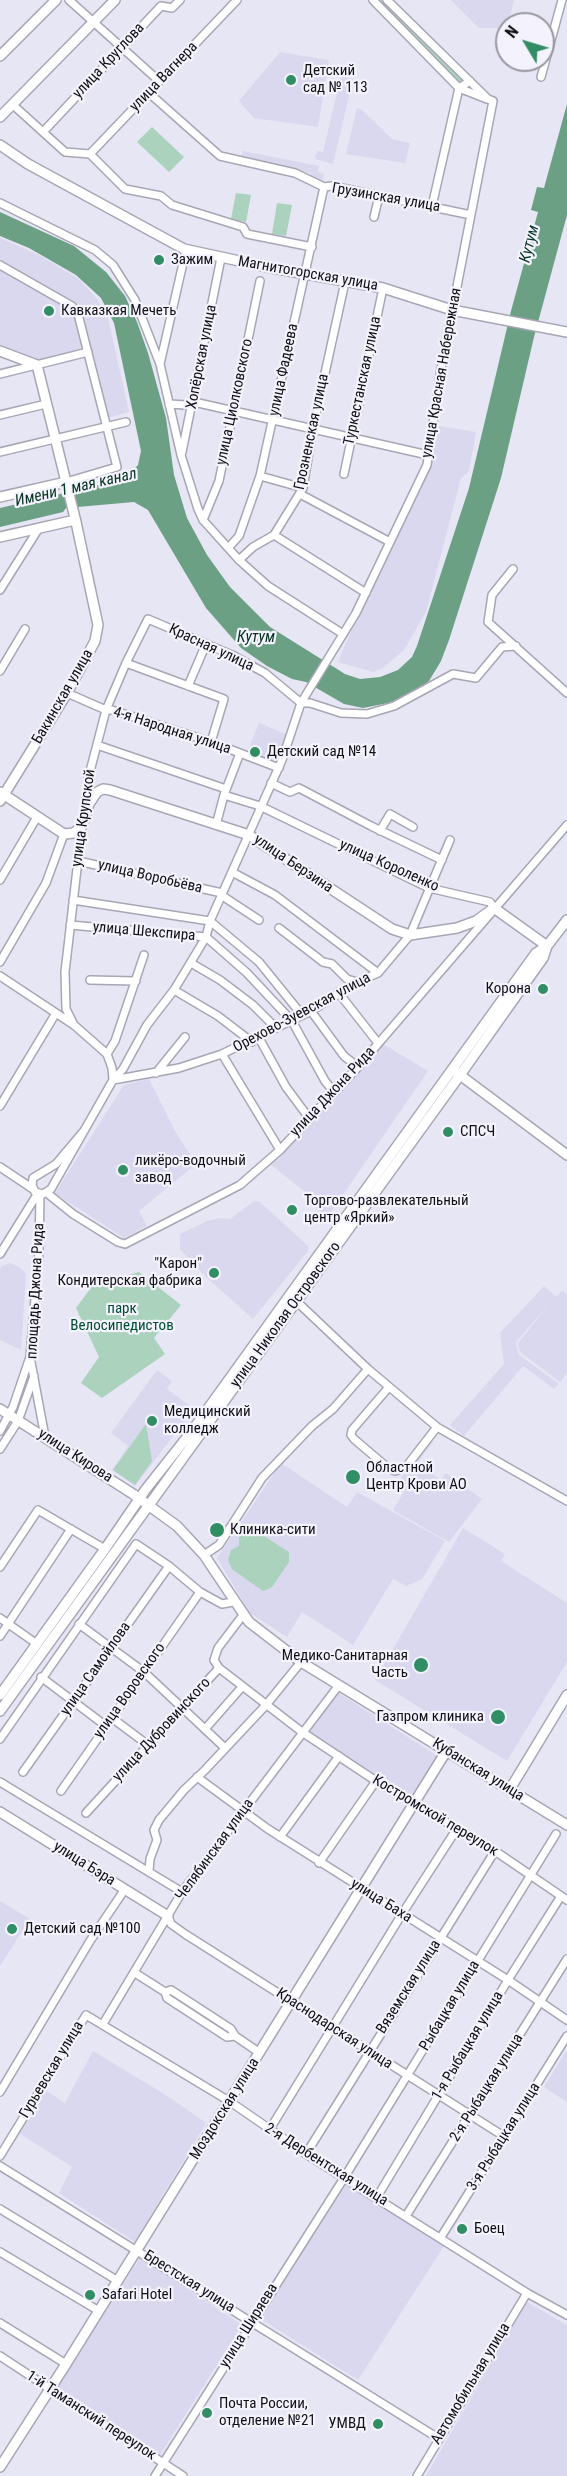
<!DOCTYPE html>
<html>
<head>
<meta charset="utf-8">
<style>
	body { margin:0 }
	#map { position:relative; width:567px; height:2476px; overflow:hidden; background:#e6e6f5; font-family:"Roboto Condensed",sans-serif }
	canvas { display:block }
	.north { position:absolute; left:495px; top:12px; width:60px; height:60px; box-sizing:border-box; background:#f4f3fd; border:2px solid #9998a0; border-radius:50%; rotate:308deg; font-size:16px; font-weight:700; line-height:24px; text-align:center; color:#100f14 }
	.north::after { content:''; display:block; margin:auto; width:21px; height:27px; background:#318d63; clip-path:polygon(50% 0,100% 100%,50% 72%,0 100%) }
</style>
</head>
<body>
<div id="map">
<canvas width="567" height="2476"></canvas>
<div class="north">N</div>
</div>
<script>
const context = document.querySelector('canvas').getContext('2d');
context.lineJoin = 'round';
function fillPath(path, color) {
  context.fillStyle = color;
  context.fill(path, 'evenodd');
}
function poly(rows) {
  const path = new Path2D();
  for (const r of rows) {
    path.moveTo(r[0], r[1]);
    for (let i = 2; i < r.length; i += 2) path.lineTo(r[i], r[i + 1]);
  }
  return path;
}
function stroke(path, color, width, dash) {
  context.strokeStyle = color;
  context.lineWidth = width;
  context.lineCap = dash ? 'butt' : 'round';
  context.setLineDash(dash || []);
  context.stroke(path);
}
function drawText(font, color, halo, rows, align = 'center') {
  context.font = font + ' "Roboto Condensed",sans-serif';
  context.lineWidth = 4.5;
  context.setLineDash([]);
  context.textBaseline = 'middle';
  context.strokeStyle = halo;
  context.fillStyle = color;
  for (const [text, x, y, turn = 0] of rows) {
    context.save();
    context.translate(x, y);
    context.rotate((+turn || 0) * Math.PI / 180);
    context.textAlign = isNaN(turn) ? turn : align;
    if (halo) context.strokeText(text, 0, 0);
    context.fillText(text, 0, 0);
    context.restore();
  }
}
const built = poly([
	[451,0,514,0,507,28,479,28],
	[280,52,329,60,318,127,254,118,239,101],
	[341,76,353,79,333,164,315,159,317,151,323,152],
	[357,108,362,110,392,139,410,143,405,163,346,154],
	[243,151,319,166,318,172,324,174,323,181,310,179,311,173,241,158],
	[0,238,39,255,79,279,97,299,108,318,129,412,107,418,79,309,73,302,0,264],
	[0,267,69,306,76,315,83,348,41,361,0,346],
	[439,426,476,432,469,471,461,478,426,612,404,650,382,669,373,672,338,662,363,604,426,475,433,457],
	[259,723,286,734,281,749,283,751,279,763,275,764,247,753],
	[383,1044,428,1071,327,1218,313,1206,314,1199,270,1164],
	[149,1079,175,1131,196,1164,139,1211,147,1226,124,1238,55,1193,124,1085],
	[254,1201,259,1201,308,1246,308,1251,253,1319,207,1278,180,1249,180,1234,207,1221,219,1218,230,1219],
	[10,1263,19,1267,26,1274,21,1350,0,1340,0,1269,2,1266],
	[544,1286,556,1297,562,1291,567,1294,567,1373,560,1382,520,1352,518,1343,551,1302,516,1342,518,1354,559,1384,554,1389,523,1366,464,1436,450,1425,504,1364,500,1333],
	[157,1370,172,1381,167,1389,194,1409,135,1486,112,1470,128,1446,111,1433],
	[430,1440,433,1442,418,1462,440,1480,446,1473,482,1499,449,1542,393,1510,405,1490,397,1483],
	[281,1463,347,1507,357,1492,445,1541,422,1579,406,1586,393,1579,353,1645,302,1612,287,1637,250,1613,217,1558],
	[463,1528,505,1554,501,1561,567,1603,567,1662,507,1761,375,1680],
	[337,1692,439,1757,415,1800,306,1733],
	[0,1901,30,1919,0,1966],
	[567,2050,567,2102,544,2087],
	[93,2051,169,2097,206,2123,135,2242,59,2193,72,2167,16,2131,45,2090,65,2103],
	[347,2183,444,2246,358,2380,259,2318],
	[140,2258,242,2325,160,2455,57,2388],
	[527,2302,567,2325,567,2476,426,2476]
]);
const green = poly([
	[376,0,384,0,467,81,463,86],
	[152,127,184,157,169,172,137,142],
	[236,193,251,195,246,222,231,219],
	[277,203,292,205,286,236,272,234],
	[139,1272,181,1305,154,1338,165,1354,102,1398,81,1383,99,1357,76,1308,93,1285],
	[146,1424,152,1461,135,1485,113,1470],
	[249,1530,256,1531,289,1552,289,1562,272,1587,266,1590,263,1591,232,1569,228,1560,231,1550,239,1546,239,1537]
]);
const water = poly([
	[567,104,567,215,534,337,501,478,449,640,441,661,429,681,410,695,388,703,363,708,344,704,306,682,292,679,267,666,241,648,206,608,148,510,134,502,66,508,63,512,0,527,0,508,124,479,138,465,141,451,114,323,101,298,76,275,29,248,0,236,0,212,74,246,106,272,125,296,137,322,148,353,166,418,174,475,187,518,207,555,230,587,270,627,345,674,360,679,380,677,398,670,412,657,417,646,469,488,511,311,538,212,531,210,537,187,544,188]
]);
const minor = poly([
	[69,0,159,81],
	[373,0,459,88,487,99],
	[541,77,562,0],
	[149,93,220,156,295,173,324,187,332,186,471,215],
	[12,104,65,152,90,154,125,189,161,196,172,205,243,227,247,234,312,247],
	[43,132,161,6,172,8,180,0],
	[90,154,237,0],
	[0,203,95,250,113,265,135,300,160,364,181,455,198,509,203,520,239,560,268,586,343,634],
	[432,206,459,88,470,81],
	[374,217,379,196],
	[0,265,72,306,78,314,117,467,66,482],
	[160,364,186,250],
	[0,374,88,352],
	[194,402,428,455],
	[169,404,186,405,194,402],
	[0,415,46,404],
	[0,452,126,422],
	[182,452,221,258],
	[344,474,383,288],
	[260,476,303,488],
	[300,494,390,542],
	[203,520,219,481,260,281],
	[274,535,366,593],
	[229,547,239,536,260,476,324,187],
	[239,560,253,547,274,535,303,488,313,428,345,282],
	[513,569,492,595,488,622,567,693],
	[0,590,39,528],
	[126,663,224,699,211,742],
	[0,671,25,629],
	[188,686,206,644],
	[67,693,106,710,112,710,211,742,279,768],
	[301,703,310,703,341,713,367,714,394,706,453,674,476,678,502,647,516,646],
	[97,745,226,789],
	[271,783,290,792,299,788,371,826,442,860],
	[224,795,260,806,429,888,490,902,494,908],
	[89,804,88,779,106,710,126,663,148,619,232,655,265,673,301,703],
	[216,825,224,795,240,753],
	[380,831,390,814,413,827],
	[78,861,222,893],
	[232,872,275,895,378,973],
	[0,880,37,817],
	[221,895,259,920],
	[73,900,210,921,259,962,302,1015],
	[70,925,206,937,247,973,292,1021,325,1081,334,1092],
	[279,928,323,962,332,964,347,979,357,982],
	[0,962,46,883,64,834],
	[191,963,220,980,253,1005,276,1028],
	[0,976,74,1025,107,1054,112,1068,113,1080],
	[90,980,136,981],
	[174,990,218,1016,252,1042],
	[338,992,378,1043],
	[311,1011,344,1056,358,1067],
	[74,1025,66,1009,65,972,82,826],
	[259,1038,286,1087,309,1118],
	[107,1054,115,1041,144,955],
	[222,1054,280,1150],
	[156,1073,185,1037],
	[113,1080,179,1068,222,1054,311,1011,357,982,378,973,410,935,450,840],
	[0,1106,56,1013],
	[83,1132,56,1164,33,1178,32,1185,35,1192,43,1194,51,1189,113,1080,123,1069,147,1025,174,990,206,937,210,921,282,760,301,703,356,613,427,465,441,369,493,101,488,99,387,0],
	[0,1167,33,1189],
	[47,1193,73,1214,118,1242,125,1244,240,1185,280,1150,358,1067,567,825],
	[40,1194,39,1252,30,1357,45,1437],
	[0,1254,38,1193],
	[293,1298,368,1369,437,1427,567,1501],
	[389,1387,352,1430,351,1435,354,1439,388,1468,395,1471,406,1467,437,1427],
	[0,1431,13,1407,30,1357],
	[0,1449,18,1421,34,1376],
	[204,1555,219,1545,262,1478,312,1426,333,1409,368,1369],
	[0,1567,38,1510,105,1549],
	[0,1618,37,1644],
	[79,1624,144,1672,225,1748],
	[0,1636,71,1529],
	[219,1668,302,1732,376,1781,495,1851,567,1900],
	[41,1677,106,1726],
	[112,1718,148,1745],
	[205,1729,242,1687],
	[0,1739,136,1544,169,1566,200,1592,222,1604,233,1602],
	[23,1772,169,1566],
	[197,1777,268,1829,508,1980,567,2020],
	[0,1782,182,1892],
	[61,1791,200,1592],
	[86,1813,219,1668,214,1660,218,1648,243,1615],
	[280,1837,339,1756],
	[319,1863,376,1781],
	[149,1871,150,1859,157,1840,154,1830,159,1820,184,1790,205,1770,266,1705,301,1662],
	[168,1916,171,1924,185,1934,505,2137],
	[135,1973,165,1992,171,1990,231,2029,235,2036],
	[165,1992,167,1998,227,2037,235,2036,260,2053],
	[103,2024,182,1892,339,1685],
	[0,2092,90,1941,125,1889],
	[270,2129,402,1914,456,1830],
	[306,2154,495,1851],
	[0,2156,86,2015,229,2101,306,2154,527,2293,567,2315],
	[0,2166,438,2438],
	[377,2197,508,1980,561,1896],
	[0,2209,118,2281],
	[406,2216,567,1959],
	[441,2237,567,2036],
	[0,2252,99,2311],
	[0,2323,66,2364],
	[0,2356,183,2476],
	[155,2476,344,2178,556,1834],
	[417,2476,527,2293]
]);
const major = poly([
	[0,56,56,0],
	[0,117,115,0],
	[0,145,28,164,184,249,267,267,383,288,452,310,567,332],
	[0,351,37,365,76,522,98,625,95,641,67,693,0,801],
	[0,497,66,482],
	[0,537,75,520],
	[0,792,64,834,74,833,82,826,89,804,97,792,103,789,110,790,249,835,392,929,410,935,457,928,476,921,494,908,547,946],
	[456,1072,567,1155],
	[0,1409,133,1494,177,1526,204,1555,249,1622,301,1662,567,1825],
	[0,1695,105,1549,146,1489,192,1431,536,953,547,946],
	[0,1711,460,1075,543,958,547,946,567,920],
	[510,1789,567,1695],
	[0,1812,168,1916],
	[0,2467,66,2364,447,1750]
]);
const markers = [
	[291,80,6,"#318d63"],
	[159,260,6,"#318d63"],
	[49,311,6,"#318d63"],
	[255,752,6,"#318d63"],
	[543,989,6,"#318d63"],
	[448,1132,6,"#318d63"],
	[123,1170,6,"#318d63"],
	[292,1210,6,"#318d63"],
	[214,1273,6,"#318d63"],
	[152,1421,6,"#318d63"],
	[353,1477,8,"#318d63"],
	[217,1530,8,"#318d63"],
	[421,1665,8,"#318d63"],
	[498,1717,8,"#318d63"],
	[12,1929,6,"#318d63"],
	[462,2229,6,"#318d63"],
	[90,2295,6,"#318d63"],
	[207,2413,6,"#318d63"],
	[378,2424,6,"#318d63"]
];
const streetNames = [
	["улица Круглова",109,61,-47],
	["улица Вагнера",164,77,-46],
	["Грузинская улица",386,198,10],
	["Магнитогорская улица",308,274,10],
	["Хопёрская улица",202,357,-79],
	["улица Фадеева",284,370,-78],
	["улица Красная Набережная",442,373,-80],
	["Туркестанская улица",363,381,-78],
	["улица Циолковского",235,402,-78],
	["Грозненская улица",312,432,-78],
	["Красная улица",211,648,25],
	["Бакинская улица",63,697,-60],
	["4-я Народная улица",172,731,18],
	["улица Крупской",84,818,-82],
	["улица Берзина",293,864,34],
	["улица Короленко",389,866,24],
	["улица Воробьёва",150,877,13],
	["улица Шекспира",144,932,5],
	["Орехово-Зуевская улица",302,1013,-28],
	["улица Джона Рида",333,1092,-47],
	["площадь Джона Рида",36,1291,-87],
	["улица Николая Островского",286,1315,-54],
	["улица Кирова",75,1456,33],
	["улица Самойлова",96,1669,-55],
	["улица Воровского",130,1691,-55],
	["улица Дубровинского",162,1730,-47],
	["Кубанская улица",478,1770,32],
	["Костромской переулок",435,1816,31],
	["Челябинская улица",215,1850,-54],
	["улица Бэра",84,1864,32],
	["улица Баха",381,1901,32],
	["Вяземская улица",409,1987,-58],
	["Рыбацкая улица",450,2006,-59],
	["Краснодарская улица",334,2029,33],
	["1-я Рыбацкая улица",468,2046,-59],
	["Гурьевская улица",52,2070,-59],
	["2-я Рыбацкая улица",487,2088,-58],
	["Моздокская улица",225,2109,-58],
	["3-я Рыбацкая улица",504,2137,-58],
	["2-я Дербентская улица",326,2165,32],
	["Брестская улица",189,2282,32],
	["улица Ширяева",249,2326,-58],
	["Автомобильная улица",471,2384,-59],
	["1-й Таманский переулок",91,2416,33]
];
const poiNames = [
	["Детский",303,71],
	["сад № 113",303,88],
	["Зажим",171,260],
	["Кавказкая Мечеть",61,311],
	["Детский сад №14",267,752],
	["Корона",531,989,"right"],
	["СПСЧ",460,1132],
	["ликёро-водочный",135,1161],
	["завод",135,1178],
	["Торгово-развлекательный",304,1201],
	["центр «Яркий»",304,1218],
	["\"Карон\"",202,1264,"right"],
	["Кондитерская фабрика",202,1281,"right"],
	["Медицинский",164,1412],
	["колледж",164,1429],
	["Областной",366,1468],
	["Центр Крови АО",366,1485],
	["Клиника-сити",230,1530],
	["Медико-Санитарная",408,1656,"right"],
	["Часть",408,1673,"right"],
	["Газпром клиника",484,1717,"right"],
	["Детский сад №100",24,1929],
	["Боец",474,2229],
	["Safari Hotel",102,2295],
	["Почта России,",219,2404],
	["отделение №21",219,2421],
	["УМВД",366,2424,"right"]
];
const parkNames = [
	["парк",122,1309],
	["Велосипедистов",122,1326]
];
const waterNames = [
	["Кутум",530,244,-76],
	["Имени 1 мая канал",76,488,-13],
	["Кутум",256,638]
];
fillPath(built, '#d9d8ee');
fillPath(green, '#abd2bc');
fillPath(water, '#6ba084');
stroke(minor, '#a7a6b4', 10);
stroke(major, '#a7a6b4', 12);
stroke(minor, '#fff', 7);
stroke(major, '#fff', 9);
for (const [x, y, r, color] of markers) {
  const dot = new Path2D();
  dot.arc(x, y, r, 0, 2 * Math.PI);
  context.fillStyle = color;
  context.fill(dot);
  stroke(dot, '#f4f3fd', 2);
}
drawText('15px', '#100f14', '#f4f3fd', streetNames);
drawText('15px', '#100f14', '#f4f3fd', poiNames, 'left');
drawText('15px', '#024c30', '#f4f3fd', parkNames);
drawText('italic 16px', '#053421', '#f4f3fd', waterNames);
</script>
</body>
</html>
